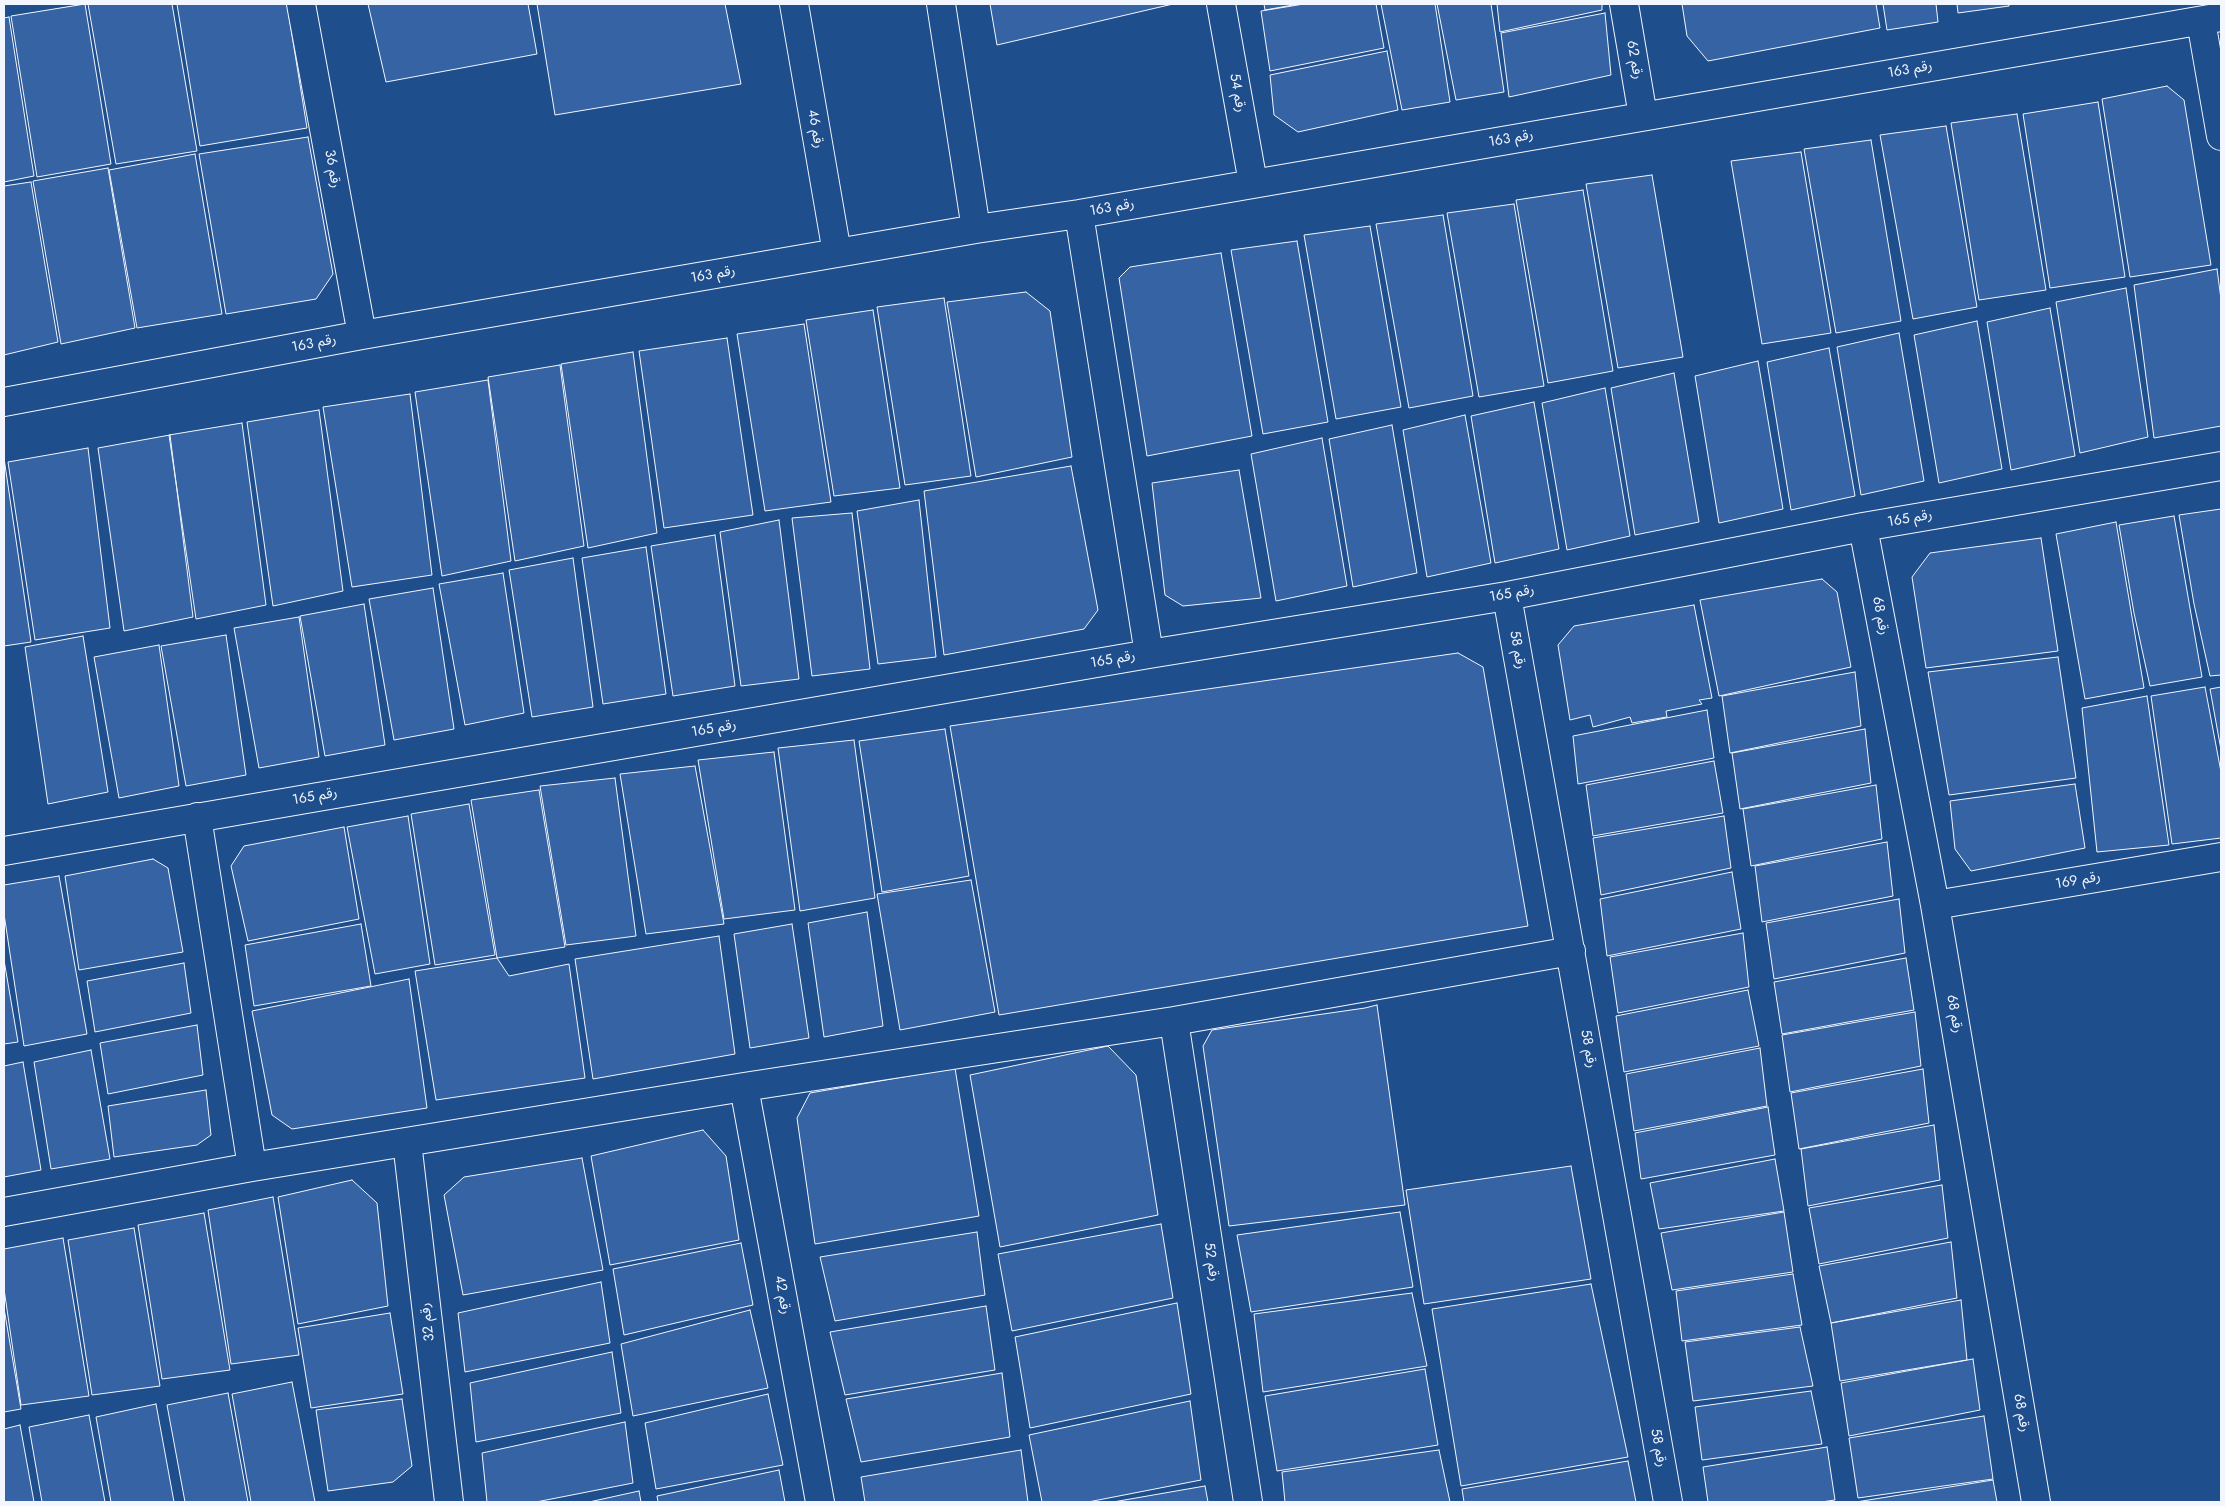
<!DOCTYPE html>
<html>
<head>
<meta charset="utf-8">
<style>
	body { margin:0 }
	#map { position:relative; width:2225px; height:1506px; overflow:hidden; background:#1f4e8c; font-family:Jost,sans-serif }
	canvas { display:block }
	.frame { position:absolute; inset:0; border:5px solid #f2f6ff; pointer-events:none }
</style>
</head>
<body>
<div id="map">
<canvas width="2225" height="1506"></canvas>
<div class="frame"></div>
</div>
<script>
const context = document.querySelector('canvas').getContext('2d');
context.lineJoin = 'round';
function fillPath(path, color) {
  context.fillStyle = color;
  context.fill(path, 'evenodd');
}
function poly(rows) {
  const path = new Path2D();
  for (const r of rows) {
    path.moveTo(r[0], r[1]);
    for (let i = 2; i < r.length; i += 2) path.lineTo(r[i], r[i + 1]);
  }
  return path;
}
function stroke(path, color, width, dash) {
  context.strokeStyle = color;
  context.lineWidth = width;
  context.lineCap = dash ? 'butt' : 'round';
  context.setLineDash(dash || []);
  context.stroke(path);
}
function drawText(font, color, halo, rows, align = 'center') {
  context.font = font + ' Jost,"Noto Sans Arabic",sans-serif';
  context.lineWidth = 4;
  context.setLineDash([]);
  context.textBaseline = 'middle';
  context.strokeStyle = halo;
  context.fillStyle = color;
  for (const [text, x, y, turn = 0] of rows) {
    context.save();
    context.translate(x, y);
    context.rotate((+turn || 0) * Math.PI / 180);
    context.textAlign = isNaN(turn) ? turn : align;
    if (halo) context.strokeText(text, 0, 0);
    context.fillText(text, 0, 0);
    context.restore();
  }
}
const building = poly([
	[85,4,111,164,37,177,11,16,85,4],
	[88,4,172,4,197,151,116,164,88,4],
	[177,4,287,4,307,128,200,146,177,4],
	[368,4,528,4,537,54,386,82,368,4],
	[537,4,725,4,741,84,555,115,537,4],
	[990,4,1173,4,997,45,990,4],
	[1264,4,1299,4,1265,10,1264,4],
	[1304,4,1376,4,1384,48,1270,71,1261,11,1304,4],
	[1381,4,1435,4,1450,102,1402,110,1381,4],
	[1437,4,1491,4,1504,92,1456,100,1437,4],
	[1497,4,1602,4,1602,10,1500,32,1497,4],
	[1682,4,1876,4,1880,28,1708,61,1687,36,1682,4],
	[1883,4,1936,4,1938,22,1887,30,1883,4],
	[1957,4,2009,4,2009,6,1958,13,1957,4],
	[1605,13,1611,75,1509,97,1501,33,1605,13],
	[9,17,34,176,4,182,4,18,9,17],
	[1387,51,1398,110,1298,132,1274,115,1270,75,1387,51],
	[2167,86,2184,100,2211,265,2130,277,2102,99,2167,86],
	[2098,102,2125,277,2050,288,2023,114,2098,102],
	[2017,114,2046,290,1979,300,1951,123,2017,114],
	[1946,126,1977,307,1913,319,1880,135,1946,126],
	[308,137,333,274,316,299,226,314,199,154,308,137],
	[1871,140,1901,321,1836,333,1804,149,1871,140],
	[1801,152,1831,333,1762,344,1731,161,1801,152],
	[195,154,222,314,137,328,109,170,195,154],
	[108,168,135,328,61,344,33,181,108,168],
	[1652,175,1683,357,1618,368,1586,184,1652,175],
	[31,182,58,342,4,355,4,186,31,182],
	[1583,190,1613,371,1548,383,1516,200,1583,190],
	[1514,204,1544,386,1479,397,1447,213,1514,204],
	[1443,215,1473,396,1409,408,1376,224,1443,215],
	[1370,226,1401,407,1336,419,1304,235,1370,226],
	[1297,241,1328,422,1263,434,1231,250,1297,241],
	[1221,253,1252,436,1147,456,1119,278,1130,267,1221,253],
	[2217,269,2221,299,2221,426,2154,438,2134,285,2217,269],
	[2126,288,2148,437,2080,453,2056,302,2126,288],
	[1026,292,1050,311,1072,457,976,477,947,302,1026,292],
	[944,298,971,476,905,485,877,307,944,298],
	[2050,308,2075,456,2011,470,1987,322,2050,308],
	[873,310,900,488,834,496,806,320,873,310],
	[1977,321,2002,469,1939,483,1914,335,1977,321],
	[804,324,831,502,765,511,737,334,804,324],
	[1899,333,1924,481,1861,495,1837,347,1899,333],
	[727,338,753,515,664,528,639,351,727,338],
	[1829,348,1855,496,1791,510,1767,362,1829,348],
	[633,352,657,533,588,548,561,364,633,352],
	[1758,361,1783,509,1719,523,1695,376,1758,361],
	[560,365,584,546,515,561,488,377,560,365],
	[1674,373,1699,522,1635,535,1611,388,1674,373],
	[488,380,511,561,442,576,415,392,488,380],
	[1605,388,1630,536,1567,550,1542,403,1605,388],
	[410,394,432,575,352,587,323,407,410,394],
	[1534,402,1559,549,1495,563,1471,416,1534,402],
	[319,410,343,591,273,606,247,422,319,410],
	[1465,415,1491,563,1427,577,1403,430,1465,415],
	[242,423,266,605,196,619,169,435,242,423],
	[1392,425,1417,573,1353,587,1329,439,1392,425],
	[170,435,193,617,124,631,98,448,170,435],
	[1322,438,1347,586,1276,601,1251,454,1322,438],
	[88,448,110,628,35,640,8,462,88,448],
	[4,458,31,642,4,646,4,458],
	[1071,466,1098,610,1084,629,944,655,924,491,1071,466],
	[1239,470,1261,598,1183,606,1165,595,1152,483,1239,470],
	[919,500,936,657,878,664,857,511,919,500],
	[2221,509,2221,675,2210,676,2194,604,2179,515,2221,509],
	[852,513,870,669,812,676,792,518,852,513],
	[2174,516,2202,677,2150,686,2134,613,2119,525,2174,516],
	[779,520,799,679,741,686,720,532,779,520],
	[2116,522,2144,688,2085,699,2056,534,2116,522],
	[715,535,735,686,673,696,651,546,715,535],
	[2041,538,2058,651,1926,668,1912,577,1930,553,2041,538],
	[646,547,666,694,603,704,582,558,646,547],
	[573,558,593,707,532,717,509,570,573,558],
	[503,573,524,713,465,725,439,584,503,573],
	[1822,579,1837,592,1851,667,1719,696,1700,600,1822,579],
	[433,588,454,729,394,740,369,599,433,588],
	[364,604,385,745,325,756,300,616,364,604],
	[1694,605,1712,698,1699,700,1702,704,1666,711,1667,717,1632,723,1630,717,1593,727,1590,715,1570,720,1558,645,1574,626,1694,605],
	[299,617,319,757,259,768,234,628,299,617],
	[226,635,246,775,186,786,161,646,226,635],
	[83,636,108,792,48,804,25,647,83,636],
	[159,645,179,786,119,798,94,657,159,645],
	[1458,653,1483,667,1528,926,999,1015,950,726,1458,653],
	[2058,657,2076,778,1949,795,1928,672,2058,657],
	[1855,672,1861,726,1730,753,1722,696,1855,672],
	[2205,687,2221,772,2221,838,2172,844,2151,696,2205,687],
	[2221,687,2221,750,2210,689,2221,687],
	[2147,696,2169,845,2097,852,2082,708,2147,696],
	[1707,710,1714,758,1578,784,1573,736,1707,710],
	[945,729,969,876,882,892,859,741,945,729],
	[1865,729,1871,783,1740,809,1732,753,1865,729],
	[854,740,875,898,800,911,778,748,854,740],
	[774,752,795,910,724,919,698,760,774,752],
	[1714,761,1723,813,1593,836,1586,785,1714,761],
	[695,766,724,924,646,934,620,774,695,766],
	[615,778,636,936,566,945,540,786,615,778],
	[2075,784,2085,848,1971,871,1955,849,1950,801,2075,784],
	[1876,785,1882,839,1751,866,1743,809,1876,785],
	[539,790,565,947,497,958,471,800,539,790],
	[469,804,495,955,435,965,411,814,469,804],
	[408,816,430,964,375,974,347,827,408,816],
	[1724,816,1731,868,1601,895,1593,838,1724,816],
	[344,827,359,919,248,941,231,866,244,846,344,827],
	[1887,842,1893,896,1762,922,1755,866,1887,842],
	[153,859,168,868,183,952,79,970,65,876,153,859],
	[1732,872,1741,929,1607,956,1600,899,1732,872],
	[59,876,87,1034,24,1046,4,914,4,885,59,876],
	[971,880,995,1012,900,1030,877,894,971,880],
	[1899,899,1905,953,1774,979,1766,923,1899,899],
	[867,912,883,1026,824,1037,808,923,867,912],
	[361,924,371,986,254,1006,245,945,361,924],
	[792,924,809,1038,750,1048,734,934,792,924],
	[1743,933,1749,987,1618,1013,1610,957,1743,933],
	[719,936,735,1054,593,1079,575,959,719,936],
	[497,958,509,976,569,964,585,1078,436,1100,415,971,497,958],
	[1906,958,1914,1010,1782,1034,1774,982,1906,958],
	[4,960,18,1042,4,1044,4,960],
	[184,963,191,1013,95,1032,87,981,184,963],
	[409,979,427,1108,292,1129,272,1115,252,1011,409,979],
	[1748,990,1759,1046,1624,1072,1616,1016,1748,990],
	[1377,1005,1405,1205,1229,1226,1203,1046,1212,1030,1365,1008,1377,1005],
	[1915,1012,1921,1066,1790,1092,1782,1035,1915,1012],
	[197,1025,203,1075,108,1094,100,1043,197,1025],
	[1108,1046,1136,1075,1158,1215,1000,1247,970,1075,1108,1046],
	[1760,1048,1767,1106,1634,1131,1626,1074,1760,1048],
	[91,1050,110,1159,51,1169,34,1062,91,1050],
	[23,1062,41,1170,4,1177,4,1066,23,1062],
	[955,1068,979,1216,815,1244,797,1118,810,1093,955,1068],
	[1923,1069,1929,1123,1799,1149,1791,1093,1923,1069],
	[206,1090,211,1135,197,1145,114,1157,108,1106,206,1090],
	[1768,1107,1775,1155,1641,1179,1635,1133,1768,1107],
	[1934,1125,1940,1180,1808,1206,1801,1149,1934,1125],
	[703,1130,726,1156,739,1240,610,1265,591,1156,703,1130],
	[582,1158,603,1270,463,1295,444,1195,464,1177,582,1158],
	[1775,1159,1784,1211,1659,1229,1650,1183,1775,1159],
	[1571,1166,1591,1279,1424,1304,1406,1190,1571,1166],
	[352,1180,377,1203,388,1306,298,1324,278,1197,352,1180],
	[1942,1185,1948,1238,1819,1264,1809,1208,1942,1185],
	[273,1197,299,1355,231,1364,208,1210,273,1197],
	[1400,1212,1413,1287,1251,1312,1237,1235,1400,1212],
	[1784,1212,1793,1272,1672,1290,1661,1233,1784,1212],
	[204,1213,230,1370,162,1379,138,1225,204,1213],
	[1161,1224,1173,1298,1012,1331,998,1254,1161,1224],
	[134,1228,160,1386,92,1395,68,1240,134,1228],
	[977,1232,985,1295,835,1321,820,1257,977,1232],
	[63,1238,89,1396,21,1405,4,1289,4,1249,63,1238],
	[1951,1242,1957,1298,1831,1323,1819,1266,1951,1242],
	[741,1243,753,1305,624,1335,613,1269,741,1243],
	[1793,1274,1802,1325,1682,1341,1676,1291,1793,1274],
	[601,1282,610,1343,465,1372,458,1313,601,1282],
	[1591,1284,1628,1457,1461,1486,1432,1309,1591,1284],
	[1412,1293,1427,1366,1263,1392,1254,1314,1412,1293],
	[1961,1300,1967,1360,1840,1381,1831,1323,1961,1300],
	[1177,1303,1191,1394,1030,1428,1015,1337,1177,1303],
	[986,1306,995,1370,845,1395,830,1332,986,1306],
	[4,1308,21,1409,4,1412,4,1308],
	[750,1310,768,1388,633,1416,621,1344,750,1310],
	[390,1313,403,1394,311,1408,298,1328,390,1313],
	[1800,1327,1813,1386,1693,1401,1685,1342,1800,1327],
	[612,1352,621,1413,476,1442,470,1383,612,1352],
	[1973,1359,1980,1410,1849,1436,1841,1383,1973,1359],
	[1425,1369,1438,1445,1277,1471,1265,1396,1425,1369],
	[1002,1373,1010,1437,861,1462,846,1399,1002,1373],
	[292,1382,315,1502,251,1502,232,1394,292,1382],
	[1811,1391,1822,1444,1702,1460,1695,1407,1811,1391],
	[228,1393,248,1502,185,1502,167,1405,228,1393],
	[768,1394,783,1465,656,1489,645,1423,768,1394],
	[402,1399,412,1466,393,1482,328,1491,316,1410,402,1399],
	[1190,1401,1201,1480,1088,1502,1042,1502,1029,1435,1190,1401],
	[156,1404,174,1502,111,1502,96,1417,156,1404],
	[89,1415,105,1502,42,1502,29,1427,89,1415],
	[1984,1416,1993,1479,1858,1498,1849,1438,1984,1416],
	[625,1422,633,1483,536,1502,487,1502,482,1453,625,1422],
	[20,1425,34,1502,4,1502,4,1429,20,1425],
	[1827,1447,1835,1500,1821,1502,1708,1502,1703,1467,1827,1447],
	[1021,1450,1028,1502,865,1502,861,1477,1021,1450],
	[1439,1450,1450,1502,1285,1502,1282,1472,1439,1450],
	[1628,1461,1636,1502,1464,1502,1462,1489,1628,1461],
	[779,1470,785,1502,658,1502,657,1496,779,1470],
	[1993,1480,1997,1502,1856,1502,1993,1480],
	[1205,1486,1208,1502,1113,1502,1205,1486],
	[639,1491,641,1502,589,1502,639,1491]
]);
const street = poly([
	[301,4,362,335],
	[794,4,837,253],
	[941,4,976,229],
	[1221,4,1253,183],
	[1624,4,1643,116],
	[2201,21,2221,136],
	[1079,214,1149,654],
	[4,402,362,335,976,229,1079,214,2221,17],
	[1863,527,1935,905,2036,1502],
	[1507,596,1668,1502],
	[197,817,252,1167],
	[4,851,1149,654,1507,596,1863,527,2221,466],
	[1935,905,2221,857],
	[1174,1021,1248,1502],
	[744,1087,820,1502],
	[407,1142,449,1502],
	[4,1212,252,1167,744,1087,1174,1021,1571,951]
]);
const streetNames = [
	["رقم 62",1634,60,80],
	["رقم 163",1910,70,-10],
	["رقم 54",1237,93,80],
	["رقم 46",815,129,80],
	["رقم 163",1511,139,-10],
	["رقم 36",332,169,80],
	["رقم 163",1112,208,-10],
	["رقم 163",713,275,-10],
	["رقم 163",314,344,-11],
	["رقم 165",1910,519,-10],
	["رقم 165",1512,594,-10],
	["رقم 68",1880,616,79],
	["رقم 58",1517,650,80],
	["رقم 165",1113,660,-10],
	["رقم 165",714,729,-10],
	["رقم 165",315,797,-10],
	["رقم 169",2078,881,-10],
	["رقم 68",1954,1014,80],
	["رقم 58",1588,1049,80],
	["رقم 52",1211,1262,81],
	["رقم 42",782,1295,80],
	["رقم 32",428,1322,-97],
	["رقم 68",2021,1413,80],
	["رقم 58",1658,1448,80]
];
fillPath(building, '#3563a3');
stroke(building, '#f2f6ff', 1);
stroke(street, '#f2f6ff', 30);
stroke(street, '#1f4e8c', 28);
drawText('14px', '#f2f6ff', '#1f4e8c', streetNames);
</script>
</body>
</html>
